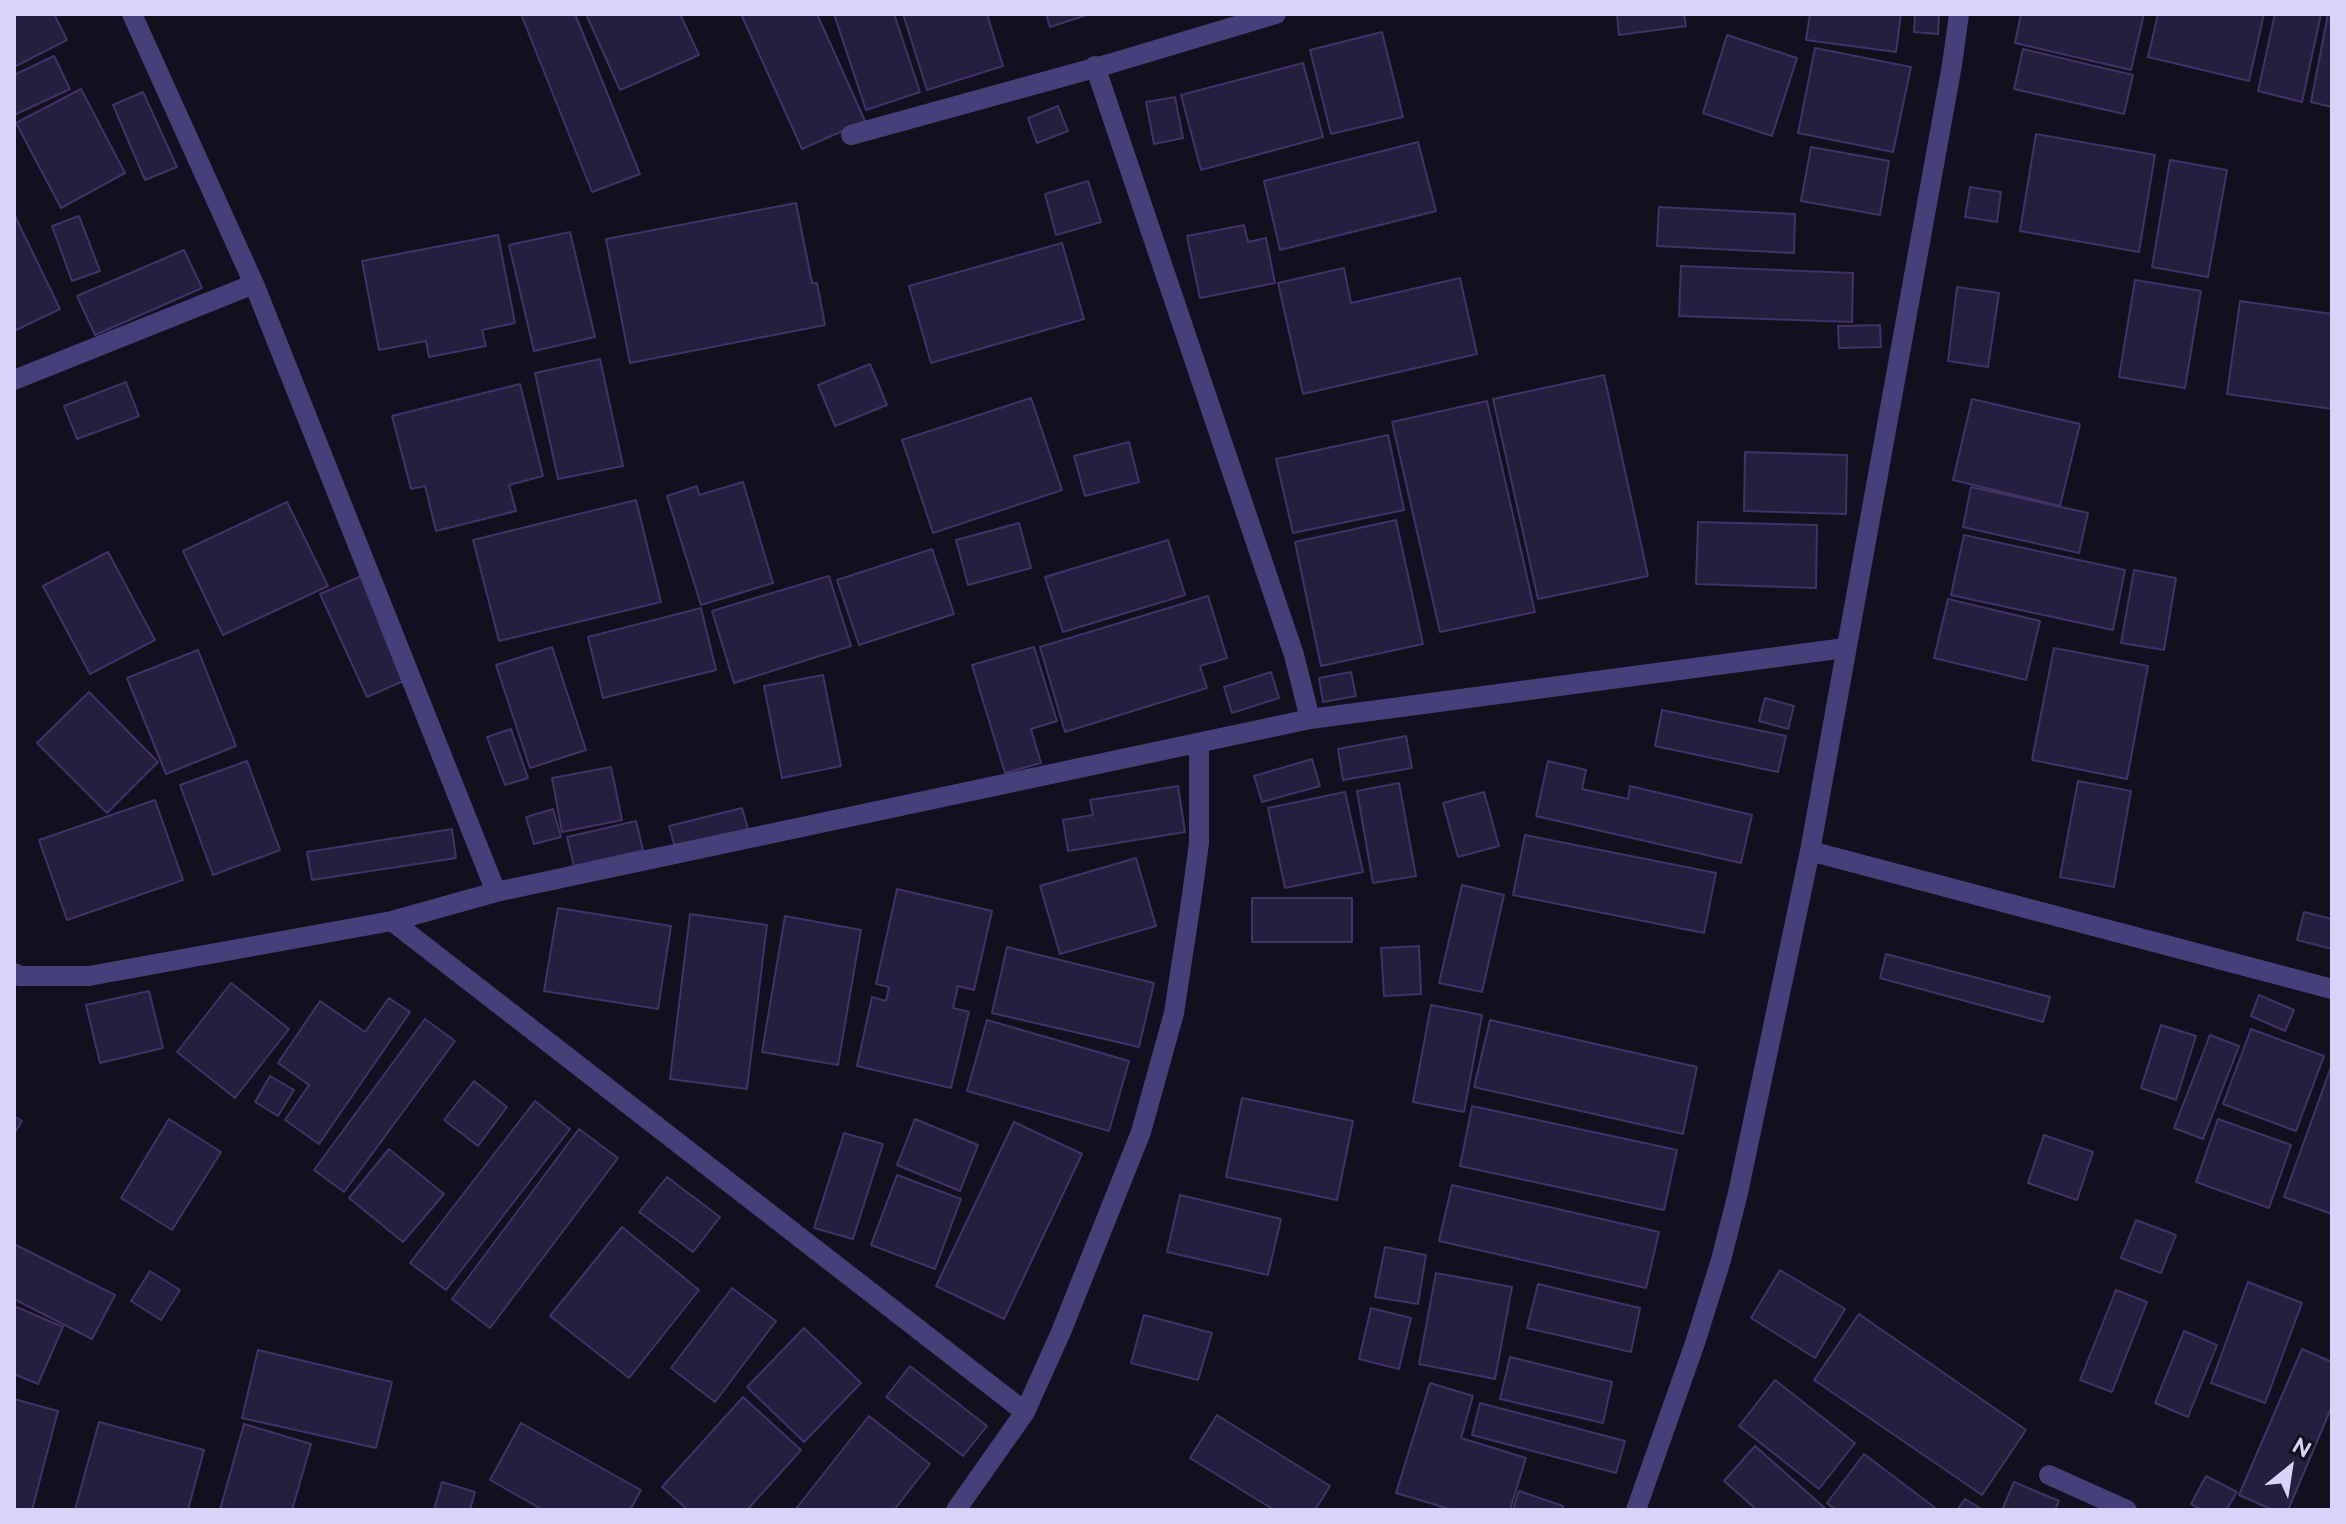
<!DOCTYPE html>
<html>
<head>
<meta charset="utf-8">
<style>
	body { margin:0 }
	#map { position:relative; width:2346px; height:1524px; overflow:hidden; background:#130f1f; font-family:Raleway,sans-serif }
	canvas { display:block }
	.frame { position:absolute; inset:0; border:16px solid #d9d3fa; pointer-events:none }
	.north { position:absolute; left:2250px; top:1428px; width:80px; height:80px; -webkit-text-stroke:6px #130f1f; paint-order:stroke; rotate:30deg; font-size:22px; font-weight:700; line-height:32px; text-align:center; color:#d9d3fa }
	.north::after { content:''; display:block; margin:auto; width:28px; height:36px; background:#d9d3fa; clip-path:polygon(50% 0,100% 100%,50% 72%,0 100%) }
</style>
</head>
<body>
<div id="map">
<canvas width="2346" height="1524"></canvas>
<div class="frame"></div>
<div class="north">N</div>
</div>
<script>
const context = document.querySelector('canvas').getContext('2d');
context.lineJoin = 'round';
function fillPath(path, color) {
  context.fillStyle = color;
  context.fill(path, 'evenodd');
}
function poly(rows) {
  const path = new Path2D();
  for (const r of rows) {
    path.moveTo(r[0], r[1]);
    for (let i = 2; i < r.length; i += 2) path.lineTo(r[i], r[i + 1]);
  }
  return path;
}
function stroke(path, color, width, dash) {
  context.strokeStyle = color;
  context.lineWidth = width;
  context.lineCap = dash ? 'butt' : 'round';
  context.setLineDash(dash || []);
  context.stroke(path);
}
const building = poly([
	[14,14,54,14,67,40,14,67,14,14],
	[521,14,575,14,640,174,592,192,521,14],
	[586,14,680,14,699,55,620,90,586,14],
	[741,14,817,14,865,121,802,149,741,14],
	[834,14,894,14,920,92,866,110,834,14],
	[903,14,987,14,1003,66,927,90,903,14],
	[1046,14,1090,14,1050,27,1046,14],
	[1617,14,1684,14,1686,26,1619,35,1617,14],
	[1810,14,1901,14,1896,52,1806,40,1810,14],
	[1915,14,1939,14,1938,34,1914,32,1915,14],
	[2021,14,2144,14,2131,70,2015,43,2021,14],
	[2158,14,2264,14,2249,81,2148,57,2158,14],
	[2275,14,2321,14,2302,102,2258,91,2275,14],
	[2328,14,2332,14,2332,107,2311,102,2328,14],
	[1382,32,1403,117,1331,134,1310,50,1382,32],
	[1727,35,1797,58,1772,136,1703,113,1727,35],
	[1815,48,1911,67,1893,152,1798,133,1815,48],
	[2023,49,2133,75,2124,114,2014,89,2023,49],
	[54,56,70,89,14,115,14,75,54,56],
	[1303,63,1323,137,1201,170,1181,95,1303,63],
	[81,89,125,173,61,208,16,123,81,89],
	[143,92,177,167,145,180,113,105,143,92],
	[1175,97,1183,138,1154,144,1146,102,1175,97],
	[1058,106,1068,131,1037,143,1028,118,1058,106],
	[2036,134,2155,155,2139,252,2020,231,2036,134],
	[1418,142,1436,211,1280,250,1264,181,1418,142],
	[1811,147,1889,161,1880,215,1801,201,1811,147],
	[2170,160,2227,170,2208,277,2152,267,2170,160],
	[1088,181,1101,222,1056,235,1045,194,1088,181],
	[1970,187,2001,192,1997,222,1965,217,1970,187],
	[796,203,812,283,817,283,825,325,630,363,606,239,796,203],
	[1659,207,1795,214,1794,253,1657,246,1659,207],
	[14,214,60,309,14,331,14,214],
	[79,216,100,271,72,281,52,226,79,216],
	[1244,225,1248,242,1266,238,1275,283,1200,298,1187,236,1244,225],
	[570,232,595,337,534,351,509,245,570,232],
	[498,235,515,323,482,330,486,346,429,357,426,341,379,350,362,261,498,235],
	[1062,243,1084,319,931,363,909,286,1062,243],
	[184,250,202,288,95,335,77,296,184,250],
	[1681,266,1853,273,1852,322,1679,316,1681,266],
	[1344,268,1351,303,1460,278,1477,354,1303,394,1278,283,1344,268],
	[2135,280,2201,291,2185,388,2119,377,2135,280],
	[1957,287,1999,293,1988,367,1948,361,1957,287],
	[2240,301,2332,314,2332,409,2227,394,2240,301],
	[1880,325,1881,347,1839,348,1838,326,1880,325],
	[600,359,623,466,558,479,535,373,600,359],
	[870,364,887,405,835,426,818,385,870,364],
	[1604,375,1648,576,1538,599,1493,399,1604,375],
	[126,382,139,416,77,439,64,406,126,382],
	[520,384,543,476,509,485,516,511,436,531,425,486,411,489,392,416,520,384],
	[1031,398,1062,490,933,533,902,440,1031,398],
	[1972,399,2080,424,2060,506,1953,480,1972,399],
	[1487,401,1535,612,1440,632,1392,422,1487,401],
	[1388,435,1404,510,1293,533,1276,459,1388,435],
	[1129,442,1139,482,1085,496,1074,456,1129,442],
	[1745,452,1847,455,1846,514,1744,511,1745,452],
	[743,482,773,583,701,605,667,496,697,486,699,495,743,482],
	[1971,487,2088,513,2079,553,1963,527,1971,487],
	[636,500,661,602,499,641,473,540,636,500],
	[287,502,328,586,223,635,183,551,287,502],
	[1396,520,1423,644,1321,666,1295,542,1396,520],
	[1698,522,1817,525,1816,588,1696,584,1698,522],
	[1019,523,1031,568,968,585,956,540,1019,523],
	[1964,535,2125,570,2113,630,1951,595,1964,535],
	[1168,540,1185,595,1063,632,1045,577,1168,540],
	[932,549,954,614,859,645,837,580,932,549],
	[108,552,155,640,90,674,43,586,108,552],
	[2134,570,2176,578,2164,650,2121,643,2134,570],
	[364,575,410,678,367,697,320,594,364,575],
	[829,576,851,646,734,683,712,611,829,576],
	[1208,596,1227,658,1200,666,1207,688,1065,732,1040,647,1208,596],
	[1948,599,2040,621,2026,680,1934,658,1948,599],
	[701,608,716,670,603,698,588,637,701,608],
	[552,647,586,750,530,768,496,665,552,647],
	[1034,647,1057,721,1031,729,1041,763,1005,773,972,665,1034,647],
	[2054,648,2148,666,2127,779,2032,760,2054,648],
	[198,650,236,746,166,774,127,678,198,650],
	[1271,672,1279,698,1232,713,1224,687,1271,672],
	[1351,672,1356,696,1323,702,1319,678,1351,672],
	[823,675,841,766,782,778,764,686,823,675],
	[89,692,158,762,107,813,37,743,89,692],
	[1765,698,1794,706,1788,729,1759,721,1765,698],
	[1662,710,1786,736,1778,772,1655,746,1662,710],
	[511,729,528,778,505,785,487,737,511,729],
	[1406,736,1412,768,1343,780,1338,749,1406,736],
	[1312,759,1320,786,1262,802,1254,776,1312,759],
	[247,761,280,850,213,875,180,785,247,761],
	[1548,761,1586,770,1582,789,1628,799,1630,786,1752,815,1741,863,1536,816,1548,761],
	[611,767,622,820,562,832,552,778,611,767],
	[2078,781,2131,791,2114,887,2060,877,2078,781],
	[1399,783,1416,876,1373,883,1357,791,1399,783],
	[1178,786,1185,832,1068,851,1063,820,1093,815,1090,800,1178,786],
	[1345,792,1363,872,1285,888,1268,808,1345,792],
	[1484,792,1499,846,1458,857,1443,803,1484,792],
	[155,800,183,880,67,920,39,840,155,800],
	[742,808,748,829,675,847,669,826,742,808],
	[553,809,561,837,534,844,526,817,553,809],
	[636,821,643,850,574,866,567,837,636,821],
	[452,829,456,858,312,880,307,852,452,829],
	[1525,835,1716,873,1704,933,1513,895,1525,835],
	[1136,858,1156,926,1060,954,1040,886,1136,858],
	[1462,885,1504,895,1482,992,1439,983,1462,885],
	[897,889,992,911,974,990,958,986,953,1008,969,1012,951,1088,857,1066,872,997,886,1001,889,987,876,984,897,889],
	[1252,898,1352,898,1352,942,1252,942,1252,898],
	[558,908,671,926,658,1009,544,991,558,908],
	[2304,912,2332,919,2332,949,2297,940,2304,912],
	[690,914,767,925,747,1089,670,1079,690,914],
	[785,916,861,930,838,1065,762,1052,785,916],
	[1419,946,1421,994,1384,996,1381,948,1419,946],
	[1007,947,1154,983,1139,1047,992,1013,1007,947],
	[1886,954,2050,997,2043,1022,1880,978,1886,954],
	[231,983,289,1029,235,1098,177,1052,231,983],
	[149,991,163,1048,100,1063,86,1005,149,991],
	[2259,995,2294,1010,2285,1031,2251,1016,2259,995],
	[389,998,410,1012,319,1144,285,1120,309,1085,278,1063,320,1001,365,1032,389,998],
	[1431,1005,1482,1015,1464,1112,1413,1102,1431,1005],
	[425,1019,455,1041,344,1192,314,1170,425,1019],
	[987,1020,1129,1061,1109,1131,967,1091,987,1020],
	[1490,1020,1697,1067,1683,1134,1474,1087,1490,1020],
	[2161,1025,2196,1036,2176,1100,2141,1088,2161,1025],
	[2251,1029,2324,1056,2296,1131,2223,1104,2251,1029],
	[2210,1035,2239,1046,2203,1139,2174,1128,2210,1035],
	[2332,1064,2332,1214,2284,1197,2332,1064],
	[270,1076,294,1090,278,1116,255,1102,270,1076],
	[474,1081,507,1107,478,1146,444,1120,474,1081],
	[1242,1098,1353,1121,1337,1200,1226,1177,1242,1098],
	[535,1101,570,1129,446,1290,410,1263,535,1101],
	[1472,1106,1677,1150,1664,1210,1460,1166,1472,1106],
	[14,1116,22,1121,14,1134,14,1116],
	[169,1119,221,1152,172,1230,121,1198,169,1119],
	[915,1119,978,1145,960,1191,897,1165,915,1119],
	[2218,1119,2291,1145,2269,1208,2196,1182,2218,1119],
	[1014,1122,1082,1154,1004,1319,936,1286,1014,1122],
	[579,1129,618,1158,490,1328,452,1299,579,1129],
	[844,1133,883,1144,853,1239,814,1228,844,1133],
	[2044,1135,2093,1152,2077,1200,2028,1183,2044,1135],
	[389,1149,444,1194,403,1242,349,1198,389,1149],
	[897,1175,961,1199,935,1269,871,1245,897,1175],
	[667,1177,720,1217,693,1252,639,1212,667,1177],
	[1452,1185,1659,1232,1646,1288,1439,1241,1452,1185],
	[1180,1195,1281,1219,1268,1275,1167,1252,1180,1195],
	[2136,1220,2176,1235,2161,1273,2121,1258,2136,1220],
	[622,1227,699,1290,629,1378,550,1316,622,1227],
	[14,1244,115,1295,92,1339,14,1299,14,1244],
	[1385,1247,1426,1255,1418,1304,1375,1297,1385,1247],
	[1780,1270,1845,1309,1815,1358,1751,1318,1780,1270],
	[150,1271,180,1290,161,1320,131,1301,150,1271],
	[1436,1273,1512,1287,1495,1379,1419,1364,1436,1273],
	[2248,1282,2302,1303,2265,1403,2211,1383,2248,1282],
	[1538,1284,1640,1308,1631,1352,1527,1328,1538,1284],
	[732,1288,776,1321,715,1402,671,1368,732,1288],
	[2116,1290,2147,1302,2112,1392,2080,1380,2116,1290],
	[14,1306,63,1327,38,1384,14,1374,14,1306],
	[1371,1308,1411,1318,1399,1369,1359,1359,1371,1308],
	[1859,1314,2026,1430,1982,1495,1814,1380,1859,1314],
	[1144,1315,1212,1333,1198,1380,1131,1363,1144,1315],
	[804,1328,861,1383,804,1442,747,1387,804,1328],
	[2184,1331,2217,1345,2188,1417,2155,1403,2184,1331],
	[2302,1349,2332,1362,2332,1406,2288,1510,2273,1510,2239,1495,2302,1349],
	[258,1350,392,1382,376,1448,242,1418,258,1350],
	[1510,1357,1612,1382,1603,1423,1500,1399,1510,1357],
	[910,1366,987,1426,963,1456,886,1397,910,1366],
	[1775,1380,1855,1443,1819,1489,1739,1426,1775,1380],
	[1430,1383,1473,1396,1461,1438,1526,1458,1510,1510,1453,1510,1396,1493,1430,1383],
	[743,1397,801,1450,747,1510,688,1510,662,1487,743,1397],
	[14,1399,58,1411,32,1510,14,1510,14,1399],
	[1480,1403,1625,1441,1616,1473,1472,1435,1480,1403],
	[1217,1415,1330,1486,1315,1510,1274,1510,1190,1458,1217,1415],
	[869,1416,930,1464,894,1510,795,1510,869,1416],
	[99,1422,204,1450,188,1510,75,1510,99,1422],
	[521,1423,641,1490,630,1510,543,1510,490,1480,521,1423],
	[244,1424,311,1444,292,1510,220,1510,244,1424],
	[1755,1446,1827,1510,1757,1510,1724,1481,1755,1446],
	[1864,1454,1938,1510,1836,1510,1827,1503,1864,1454],
	[2206,1476,2237,1492,2226,1510,2202,1510,2191,1504,2206,1476],
	[442,1482,475,1492,470,1510,434,1510,442,1482],
	[2014,1482,2059,1501,2055,1510,2002,1510,2014,1482],
	[1519,1491,1563,1506,1562,1510,1513,1510,1519,1491],
	[1965,1499,1983,1510,1957,1510,1965,1499]
]);
const street = poly([
	[132,14,254,284,496,892],
	[1095,66,1294,655,1310,719],
	[851,135,1109,64,1276,14],
	[14,380,254,284],
	[1810,851,2332,989],
	[392,921,1025,1412],
	[14,973,20,976,89,976,392,921,496,892,1310,719,1845,648],
	[2049,1475,2127,1510],
	[956,1510,1025,1412,1061,1332,1141,1132,1174,1013,1192,895,1199,843,1199,743],
	[1636,1510,1695,1343,1721,1260,1738,1193,1810,851,1952,65,1959,14]
]);
fillPath(building, '#261e3e');
stroke(building, '#3f3367', 2);
stroke(street, '#454079', 20);
</script>
</body>
</html>
